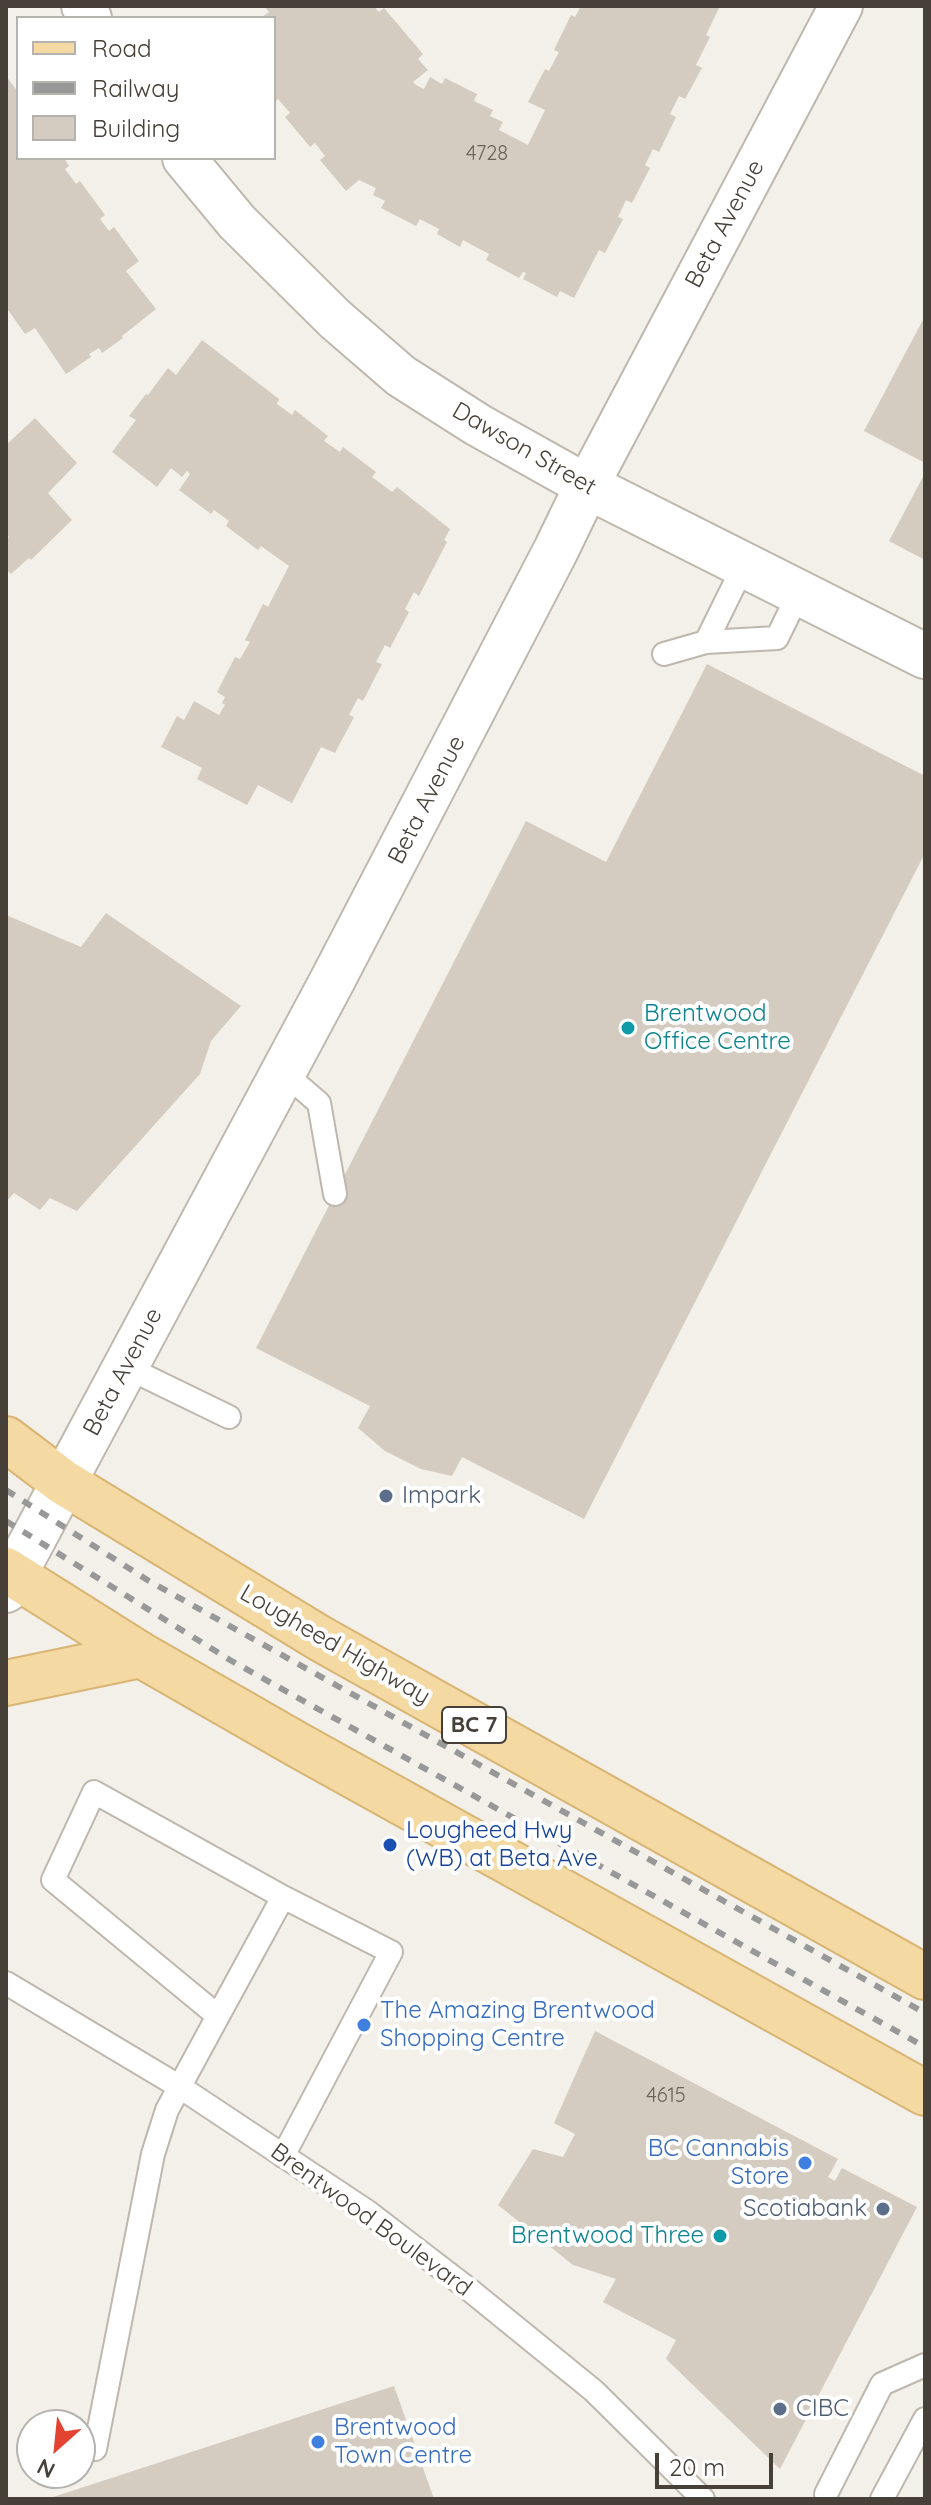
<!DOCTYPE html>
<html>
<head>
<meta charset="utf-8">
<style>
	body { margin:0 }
	#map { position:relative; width:931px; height:2505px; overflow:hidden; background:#f3f0ea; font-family:Quicksand,sans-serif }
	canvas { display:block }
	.frame { position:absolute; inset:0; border:8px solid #464039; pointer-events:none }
	.legend { position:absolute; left:16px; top:16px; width:260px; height:144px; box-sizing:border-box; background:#fff; border:2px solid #b5b3b0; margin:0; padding:10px 14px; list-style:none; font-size:24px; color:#464039 }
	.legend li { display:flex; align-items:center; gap:16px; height:40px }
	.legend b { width:40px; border:2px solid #b5b3b0 }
	.north { position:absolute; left:16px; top:2409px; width:80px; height:80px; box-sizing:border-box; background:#fff; border:2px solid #b5b3b0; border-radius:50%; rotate:207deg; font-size:22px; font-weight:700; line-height:32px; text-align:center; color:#464039 }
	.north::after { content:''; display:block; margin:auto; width:28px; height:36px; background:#e34431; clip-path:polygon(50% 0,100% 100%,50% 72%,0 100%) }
	.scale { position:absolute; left:655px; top:2453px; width:118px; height:36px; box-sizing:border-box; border:4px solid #464039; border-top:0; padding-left:10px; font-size:24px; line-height:28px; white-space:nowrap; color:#464039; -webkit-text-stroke:6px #fff; paint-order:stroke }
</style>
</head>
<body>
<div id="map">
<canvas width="931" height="2505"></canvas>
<div class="frame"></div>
<ul class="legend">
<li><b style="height:10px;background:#f4d9a2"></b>Road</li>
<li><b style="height:10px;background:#989898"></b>Railway</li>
<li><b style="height:22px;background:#d4cbc1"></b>Building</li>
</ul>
<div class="north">N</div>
<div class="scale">20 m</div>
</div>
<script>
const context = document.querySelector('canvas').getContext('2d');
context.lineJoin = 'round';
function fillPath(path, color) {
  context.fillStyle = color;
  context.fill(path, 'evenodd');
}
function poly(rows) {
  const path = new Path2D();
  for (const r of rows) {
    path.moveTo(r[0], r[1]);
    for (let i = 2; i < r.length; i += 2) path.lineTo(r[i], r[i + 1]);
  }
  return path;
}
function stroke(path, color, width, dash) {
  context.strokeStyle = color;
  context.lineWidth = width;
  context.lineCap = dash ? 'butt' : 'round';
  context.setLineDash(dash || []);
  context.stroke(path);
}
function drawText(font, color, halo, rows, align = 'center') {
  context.font = font + ' Quicksand,sans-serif';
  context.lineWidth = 8;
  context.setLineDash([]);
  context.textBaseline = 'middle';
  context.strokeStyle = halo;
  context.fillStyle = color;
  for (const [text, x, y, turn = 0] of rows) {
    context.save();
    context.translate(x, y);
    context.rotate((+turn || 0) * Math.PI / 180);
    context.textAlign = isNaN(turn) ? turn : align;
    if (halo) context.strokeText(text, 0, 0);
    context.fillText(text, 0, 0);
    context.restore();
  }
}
const building = poly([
	[264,6,374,6,379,12,384,8,423,54,418,59,428,70,413,82,416,85,424,89,430,77,442,84,445,78,477,94,474,101,493,110,490,116,503,122,499,130,528,145,545,110,528,102,545,69,549,71,559,52,554,50,571,15,575,17,581,6,720,6,706,35,710,37,696,65,702,68,685,99,679,96,670,114,676,117,659,152,653,149,645,165,650,168,632,203,626,200,618,217,623,219,605,253,599,250,574,298,560,291,557,297,523,279,526,273,523,272,519,278,486,260,489,254,463,240,460,247,437,234,439,229,420,219,416,226,381,208,385,201,373,195,376,188,359,180,346,191,320,160,325,156,315,143,310,147,285,117,290,113,278,99,274,103,274,18,261,18,269,12],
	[6,76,18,92,18,158,64,158,69,166,65,169,76,184,80,181,105,215,100,219,109,231,114,227,139,261,126,271,156,309,122,336,123,338,102,353,99,348,89,354,91,357,66,374,35,328,25,334,6,307],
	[925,316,925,463,864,431],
	[202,340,279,399,277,404,292,415,295,410,328,436,324,441,340,452,343,447,376,472,372,477,392,492,397,487,450,529,444,540,447,542,419,596,414,592,405,609,409,612,390,648,385,645,376,662,382,664,363,701,358,698,349,715,354,717,335,753,321,747,292,803,258,785,247,805,197,779,202,768,161,747,177,716,184,720,194,701,219,715,225,705,222,703,225,697,217,692,235,657,240,659,250,642,245,640,263,604,268,607,289,566,261,546,258,550,226,526,229,521,214,510,211,514,179,490,190,474,187,471,182,477,171,468,157,487,112,452,136,420,129,416,146,394,148,395,168,368,176,375],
	[35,418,77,463,48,493,72,520,31,560,29,558,11,574,6,569,6,541,9,537,6,534,6,445],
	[925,473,925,560,889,541],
	[707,664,925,776,925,853,584,1519,462,1457,452,1476,421,1469,385,1451,358,1428,370,1406,256,1348,526,821,606,862],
	[106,913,241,1006,211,1041,200,1074,77,1211,50,1198,40,1210,14,1193,6,1202,6,915,81,947],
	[595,2031,838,2159,828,2177,835,2181,842,2168,917,2207,780,2469,666,2359,676,2340,603,2302,616,2279,573,2265,498,2205,533,2149,563,2157,575,2134,554,2123],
	[394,2386,434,2499,50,2499,50,2498]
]);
const service = poly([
	[706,642,744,565],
	[664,654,706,642,777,638,799,593],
	[283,1072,319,1103,335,1194],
	[126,1367,229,1417],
	[6,1983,180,2087,368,2212,471,2291,594,2391,703,2499],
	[283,2156,391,1952,283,1897,94,1792,53,1880,218,2016,283,1897],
	[95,2449,153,2154,167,2110,218,2016],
	[826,2494,882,2384,925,2365],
	[882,2499,925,2419]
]);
const minor = poly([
	[83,6,90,18],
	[184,158,237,222,335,319,401,376,478,425,587,486,841,6]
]);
const tertiary = poly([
	[6,1590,331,983,556,550,587,486,925,656]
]);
const primary = poly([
	[6,1439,63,1482,321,1639,925,1977],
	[6,1570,141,1655,298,1745,925,2093],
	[6,1683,141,1655]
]);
const rail = poly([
	[6,1490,149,1581,925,2013],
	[6,1521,230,1660,925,2047]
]);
const markers = [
	[628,1028,8,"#0f9aa8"],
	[386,1496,8,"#5c6f8a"],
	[390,1845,8,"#1a4fb4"],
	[364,2025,8,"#3f7fe0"],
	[805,2163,8,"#3f7fe0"],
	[883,2209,8,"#5c6f8a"],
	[720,2236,8,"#0f9aa8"],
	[780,2409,8,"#5c6f8a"],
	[318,2442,8,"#3f7fe0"]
];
const numberNames = [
	["4728",487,154],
	["4615",666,2096]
];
const shields = [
	[474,1725,64]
];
const shieldNames = [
	["BC 7",474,1725]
];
const streetNames = [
	["Beta Avenue",725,224,-62],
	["Dawson Street",524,449,30],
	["Beta Avenue",427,800,-63],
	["Beta Avenue",123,1372,-62],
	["Lougheed Highway",335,1645,30],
	["Brentwood Boulevard",371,2220,36]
];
const cultureNames = [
	["Brentwood",644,1014],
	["Office Centre",644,1042],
	["Brentwood Three",704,2236,"right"]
];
const serviceNames = [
	["Impark",402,1496],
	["Scotiabank",867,2209,"right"],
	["CIBC",796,2409]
];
const transitNames = [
	["Lougheed Hwy",406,1831],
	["(WB) at Beta Ave",406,1859]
];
const shopNames = [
	["The Amazing Brentwood",380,2011],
	["Shopping Centre",380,2039],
	["BC Cannabis",789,2149,"right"],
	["Store",789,2177,"right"],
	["Brentwood",334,2428],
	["Town Centre",334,2456]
];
fillPath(building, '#d4cbc1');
stroke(service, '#beb7ad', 26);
stroke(minor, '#beb7ad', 46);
stroke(tertiary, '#beb7ad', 48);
stroke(primary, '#d8b574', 48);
stroke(service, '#fff', 22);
stroke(minor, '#fff', 42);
stroke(tertiary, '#fff', 44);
stroke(primary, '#f4d9a2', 44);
stroke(rail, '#989898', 6, [10, 10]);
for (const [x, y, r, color] of markers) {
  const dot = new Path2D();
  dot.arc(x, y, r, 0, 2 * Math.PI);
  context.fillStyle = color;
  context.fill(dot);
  stroke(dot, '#fff', 3);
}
drawText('20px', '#6a635b', null, numberNames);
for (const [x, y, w] of shields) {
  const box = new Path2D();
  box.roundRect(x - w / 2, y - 18, w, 36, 6);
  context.fillStyle = '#fff';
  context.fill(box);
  stroke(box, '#464039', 2);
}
drawText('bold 22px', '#464039', null, shieldNames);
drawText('24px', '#464039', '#fff', streetNames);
drawText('24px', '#0d838f', '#fff', cultureNames, 'left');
drawText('24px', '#4e5e75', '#fff', serviceNames, 'left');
drawText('24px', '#164399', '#fff', transitNames, 'left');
drawText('24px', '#366cbe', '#fff', shopNames, 'left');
</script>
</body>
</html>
